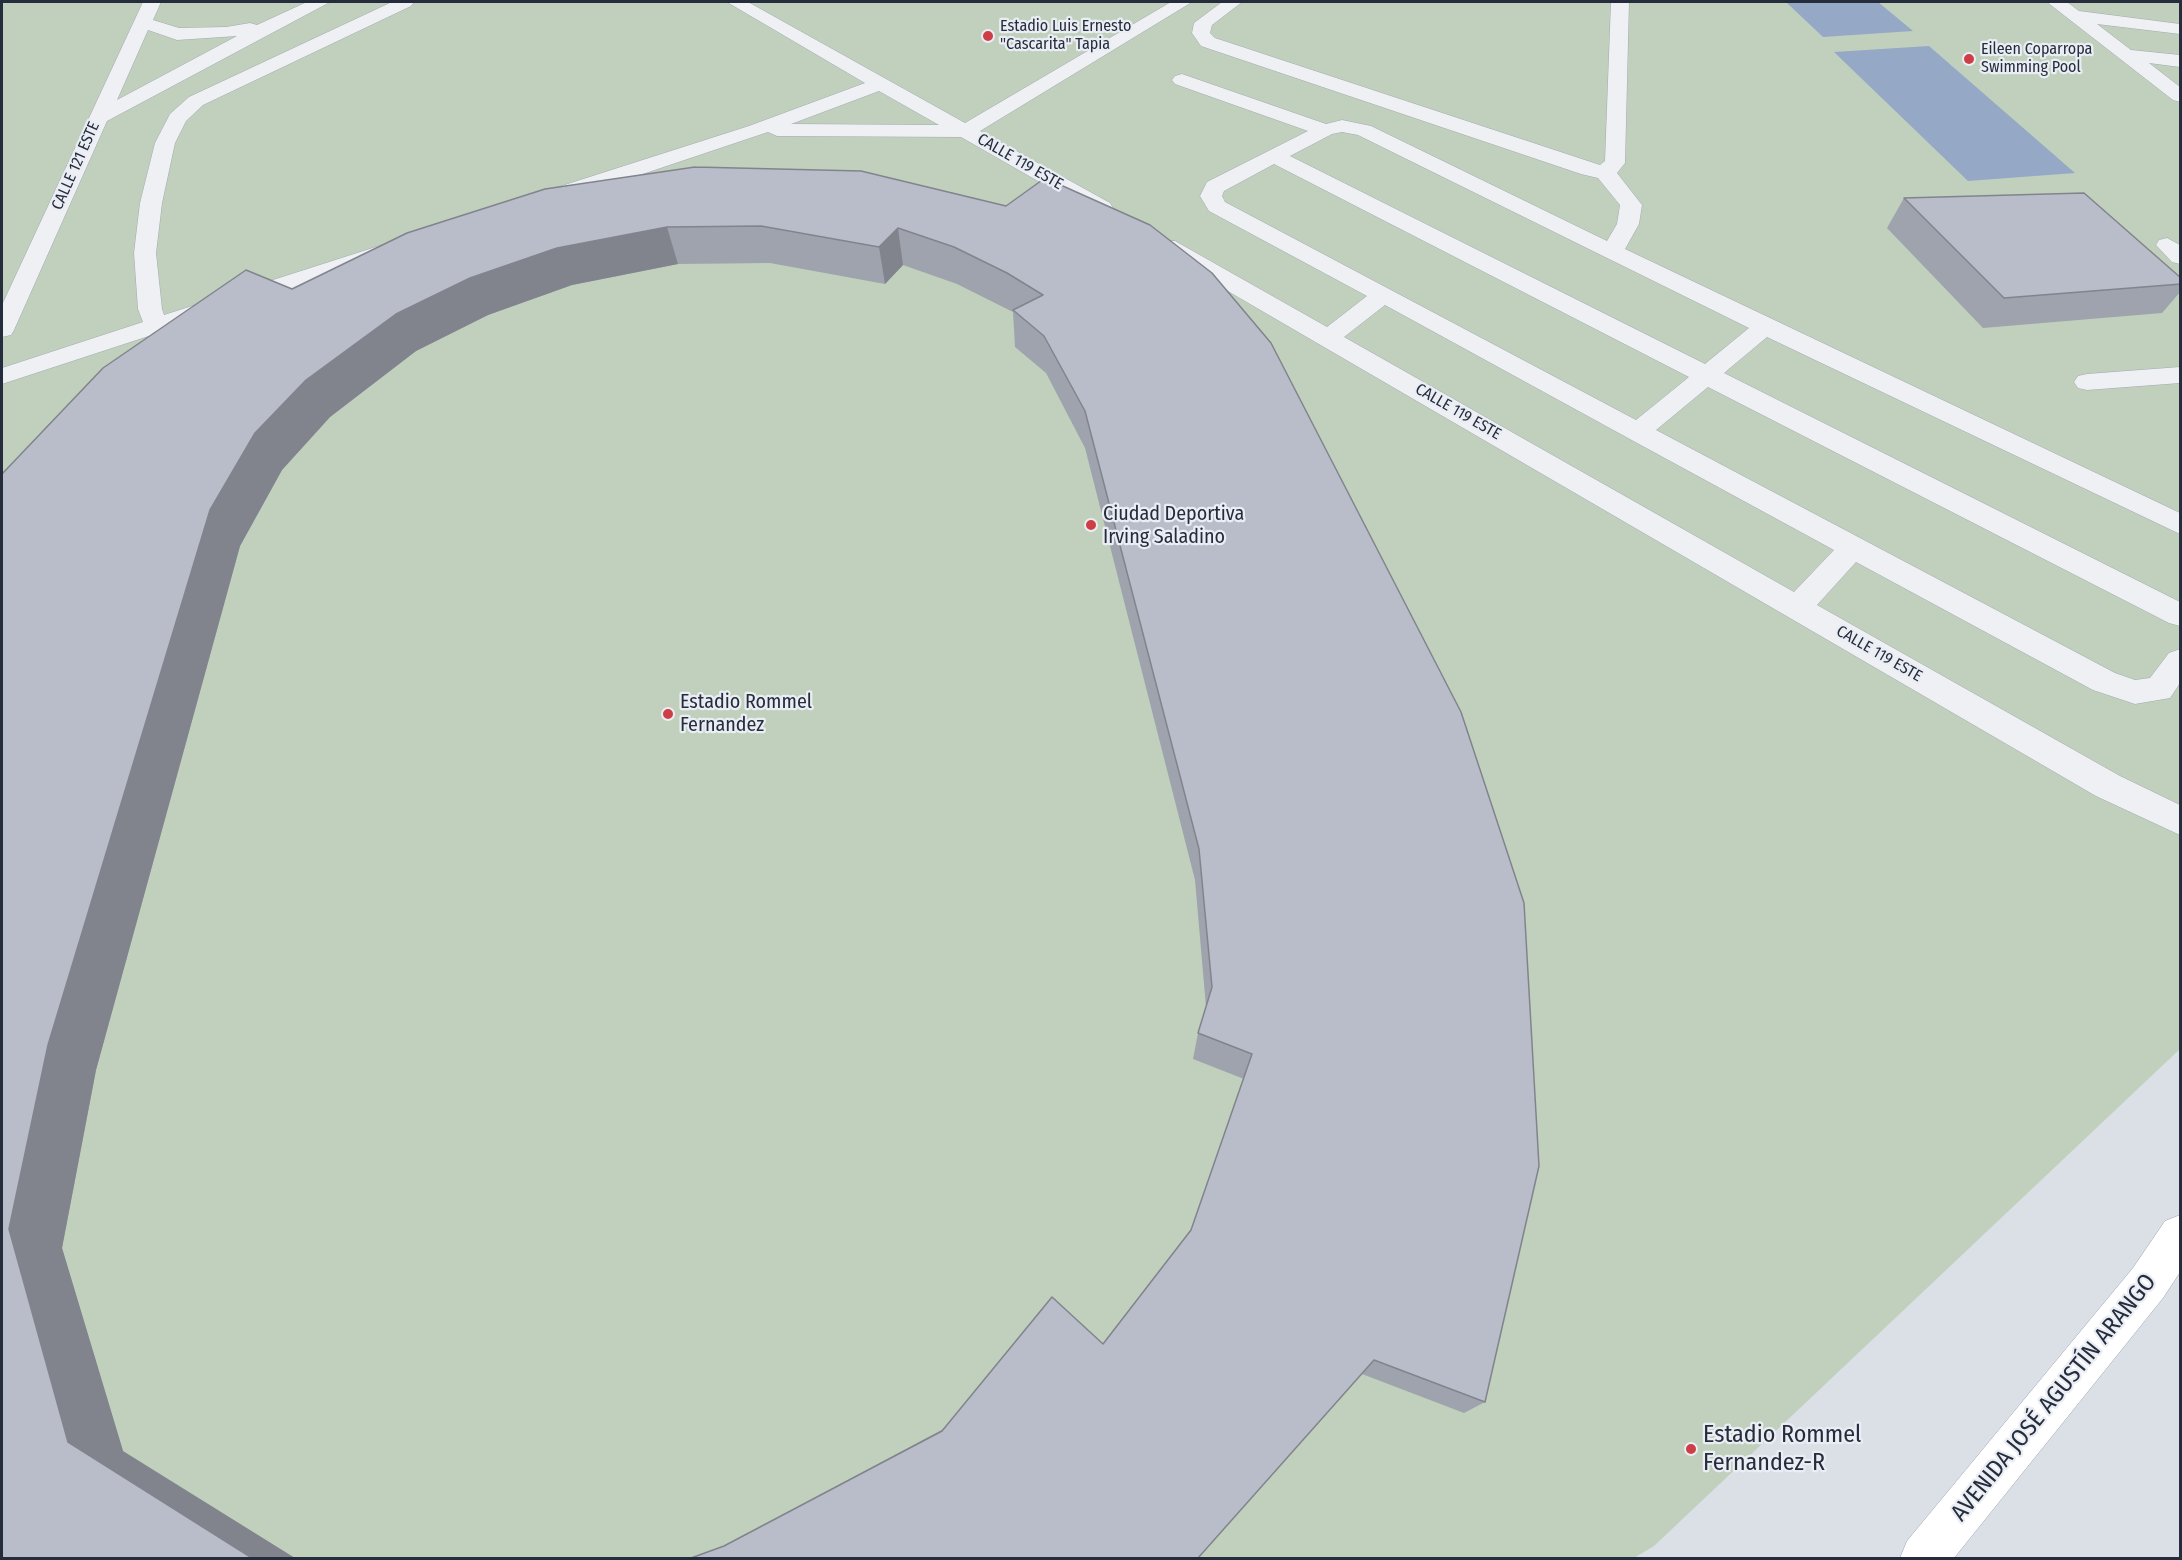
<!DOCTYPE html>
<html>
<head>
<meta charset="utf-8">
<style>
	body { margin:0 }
	#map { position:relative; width:2182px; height:1560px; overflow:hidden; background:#dbdfe6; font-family:"Fira Sans Condensed",sans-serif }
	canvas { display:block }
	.frame { position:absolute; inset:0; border:3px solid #252c3c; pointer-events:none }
</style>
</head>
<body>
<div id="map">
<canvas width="2182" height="1560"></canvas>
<div class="frame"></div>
</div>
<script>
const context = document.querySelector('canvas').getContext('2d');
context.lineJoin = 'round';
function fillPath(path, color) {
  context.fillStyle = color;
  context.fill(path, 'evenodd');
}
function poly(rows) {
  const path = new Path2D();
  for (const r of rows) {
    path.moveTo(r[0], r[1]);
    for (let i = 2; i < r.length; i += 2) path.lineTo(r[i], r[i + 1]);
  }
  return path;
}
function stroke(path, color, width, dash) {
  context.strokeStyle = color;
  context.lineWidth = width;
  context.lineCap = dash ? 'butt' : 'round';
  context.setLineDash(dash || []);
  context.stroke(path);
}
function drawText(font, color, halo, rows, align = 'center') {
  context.font = font + ' "Fira Sans Condensed",sans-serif';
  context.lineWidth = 4.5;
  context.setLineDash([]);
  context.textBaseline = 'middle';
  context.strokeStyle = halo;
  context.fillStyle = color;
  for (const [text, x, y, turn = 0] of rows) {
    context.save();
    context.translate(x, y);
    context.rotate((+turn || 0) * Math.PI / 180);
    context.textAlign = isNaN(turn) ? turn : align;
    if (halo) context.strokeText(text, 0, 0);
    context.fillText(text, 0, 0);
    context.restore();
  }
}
const green = poly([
	[2,2,2180,2,2180,1049,1654,1546,1634,1558,2,1558]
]);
const water = poly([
	[1786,2,1878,2,1913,31,1823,37],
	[1929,46,2075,173,1968,181,1834,52]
]);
const minor = poly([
	[143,2,161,2,153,20,179,28,226,27,250,23,257,25,307,2,330,2,107,121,14,330,11,335,2,337,2,305,143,2],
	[148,30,177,40,237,36,117,100,148,30],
	[392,2,414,2,411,6,203,105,186,121,175,143,162,203,156,253,162,309,164,315,382,245,390,247,393,252,390,257,2,384,2,368,143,322,138,309,134,253,140,203,155,143,170,114,189,97,392,2],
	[727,2,748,2,965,123,1171,2,1192,2,980,131,1110,203,1113,208,1110,213,1094,213,961,137,777,136,768,132,565,200,549,200,546,195,549,190,749,126,865,83,727,2],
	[879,91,939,125,791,124,879,91],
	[1222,2,1242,2,1212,25,1210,33,1215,38,1600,165,1605,161,1611,2,1629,2,1625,163,1617,173,1642,205,1639,224,1625,249,2180,513,2180,534,1767,337,1724,373,2180,602,2180,626,2169,623,1708,387,1656,430,2115,673,2135,680,2150,678,2169,653,2180,649,2180,683,2170,698,2135,704,2093,690,1856,562,1817,605,2120,776,2180,805,2180,835,2096,796,1159,251,1156,246,1159,241,1175,241,1327,327,1367,296,1209,211,1200,196,1207,182,1308,131,1175,84,1172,80,1175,76,1182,74,1326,124,1342,120,1371,126,1607,241,1617,224,1620,205,1598,178,1581,174,1201,46,1192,33,1194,23,1222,2],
	[1342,132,1358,135,1749,328,1705,364,1290,156,1332,134,1342,132],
	[1274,164,1689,377,1636,420,1225,202,1222,196,1224,191,1274,164],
	[1385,305,1628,438,1834,550,1794,592,1344,337,1385,305],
	[2047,2,2067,2,2079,11,2180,24,2180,34,2097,24,2131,50,2180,55,2180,67,2149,63,2180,87,2180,102,2173,100,2047,2],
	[2167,238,2180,245,2180,264,2172,262,2156,245,2159,240,2167,238],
	[2180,367,2180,383,2087,390,2078,388,2074,382,2078,376,2087,374,2180,367]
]);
const major = poly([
	[2180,1215,2180,1272,2163,1298,1954,1558,1900,1558,1907,1541,2133,1268,2165,1221,2180,1215]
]);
const wall = poly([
	[545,189,1006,206,1485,1402,1464,1413,1362,1374,724,1546,1103,1344,1191,1230,1244,1079,1193,1059,1198,1033,1206,1007,1195,880,1085,448,1046,373,1015,347,1013,312,957,284,903,265,885,284,770,263,678,264,572,285,488,315,416,351,330,417,282,470,240,546,96,1070,62,1248,123,1451,2,1558,2,474,292,289],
	[1904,198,2181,278,2181,291,2162,313,1983,328,1887,228]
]);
const shadedWall = poly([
	[667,227,678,264,572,285,488,315,416,351,330,417,282,470,240,546,96,1070,62,1248,123,1451,295,1558,252,1558,68,1442,9,1229,48,1045,210,510,255,433,306,380,396,314,470,278,557,248],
	[898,228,903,265,885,284,879,247]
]);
const building = poly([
	[695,167,861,171,1006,206,1045,178,1150,225,1212,273,1271,343,1461,712,1524,903,1539,1166,1485,1402,1374,1360,1198,1558,691,1558,724,1546,942,1431,1052,1297,1103,1344,1191,1230,1252,1054,1198,1033,1212,987,1199,849,1085,411,1044,336,1013,310,1043,295,1007,273,954,247,898,228,879,247,761,226,667,227,557,248,470,278,396,314,306,380,255,433,210,510,48,1045,9,1229,68,1442,252,1558,2,1558,2,474,103,368,246,270,292,289,407,233,545,189,695,167],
	[2084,193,2181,278,2181,284,2004,298,1904,198,2084,193]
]);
const markers = [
	[988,36,6,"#ce3e47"],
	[1969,59,6,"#ce3e47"],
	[1091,525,6,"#ce3e47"],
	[668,714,6,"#ce3e47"],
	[1691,1449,6,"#ce3e47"]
];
const farPoinames = [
	["Estadio Luis Ernesto",1000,27],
	["\"Cascarita\" Tapia",1000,45],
	["Eileen Coparropa",1981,50],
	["Swimming Pool",1981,68]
];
const farStreetnames = [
	["CALLE 119 ESTE",1020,162,30],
	["CALLE 121 ESTE",76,166,-66],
	["CALLE 119 ESTE",1458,412,30],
	["CALLE 119 ESTE",1879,654,30]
];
const poiNames = [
	["Ciudad Deportiva",1103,514],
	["Irving Saladino",1103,537],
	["Estadio Rommel",680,702],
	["Fernandez",680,725]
];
const nearStreetnames = [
	["AVENIDA JOSÉ AGUSTÍN ARANGO",2054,1398,-51]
];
const nearPoinames = [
	["Estadio Rommel",1703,1435],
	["Fernandez-R",1703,1463]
];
fillPath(green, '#c0d0bc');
fillPath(water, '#95a9c7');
stroke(minor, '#a4a9b3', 1);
stroke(major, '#9ba2b2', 1);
fillPath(minor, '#eef0f4');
fillPath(major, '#fff');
fillPath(wall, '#9fa3ad');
fillPath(shadedWall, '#82848d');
fillPath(building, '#b9bdc9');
stroke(building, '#82848d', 1.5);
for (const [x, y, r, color] of markers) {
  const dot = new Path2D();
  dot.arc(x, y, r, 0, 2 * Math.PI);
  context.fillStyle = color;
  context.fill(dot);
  stroke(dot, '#eaeef4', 2);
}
drawText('16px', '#252c3c', '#eaeef4', farPoinames, 'left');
drawText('16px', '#252c3c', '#eaeef4', farStreetnames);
drawText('20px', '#252c3c', '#eaeef4', poiNames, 'left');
drawText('24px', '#252c3c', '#eaeef4', nearStreetnames);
drawText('24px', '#252c3c', '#eaeef4', nearPoinames, 'left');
</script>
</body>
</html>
